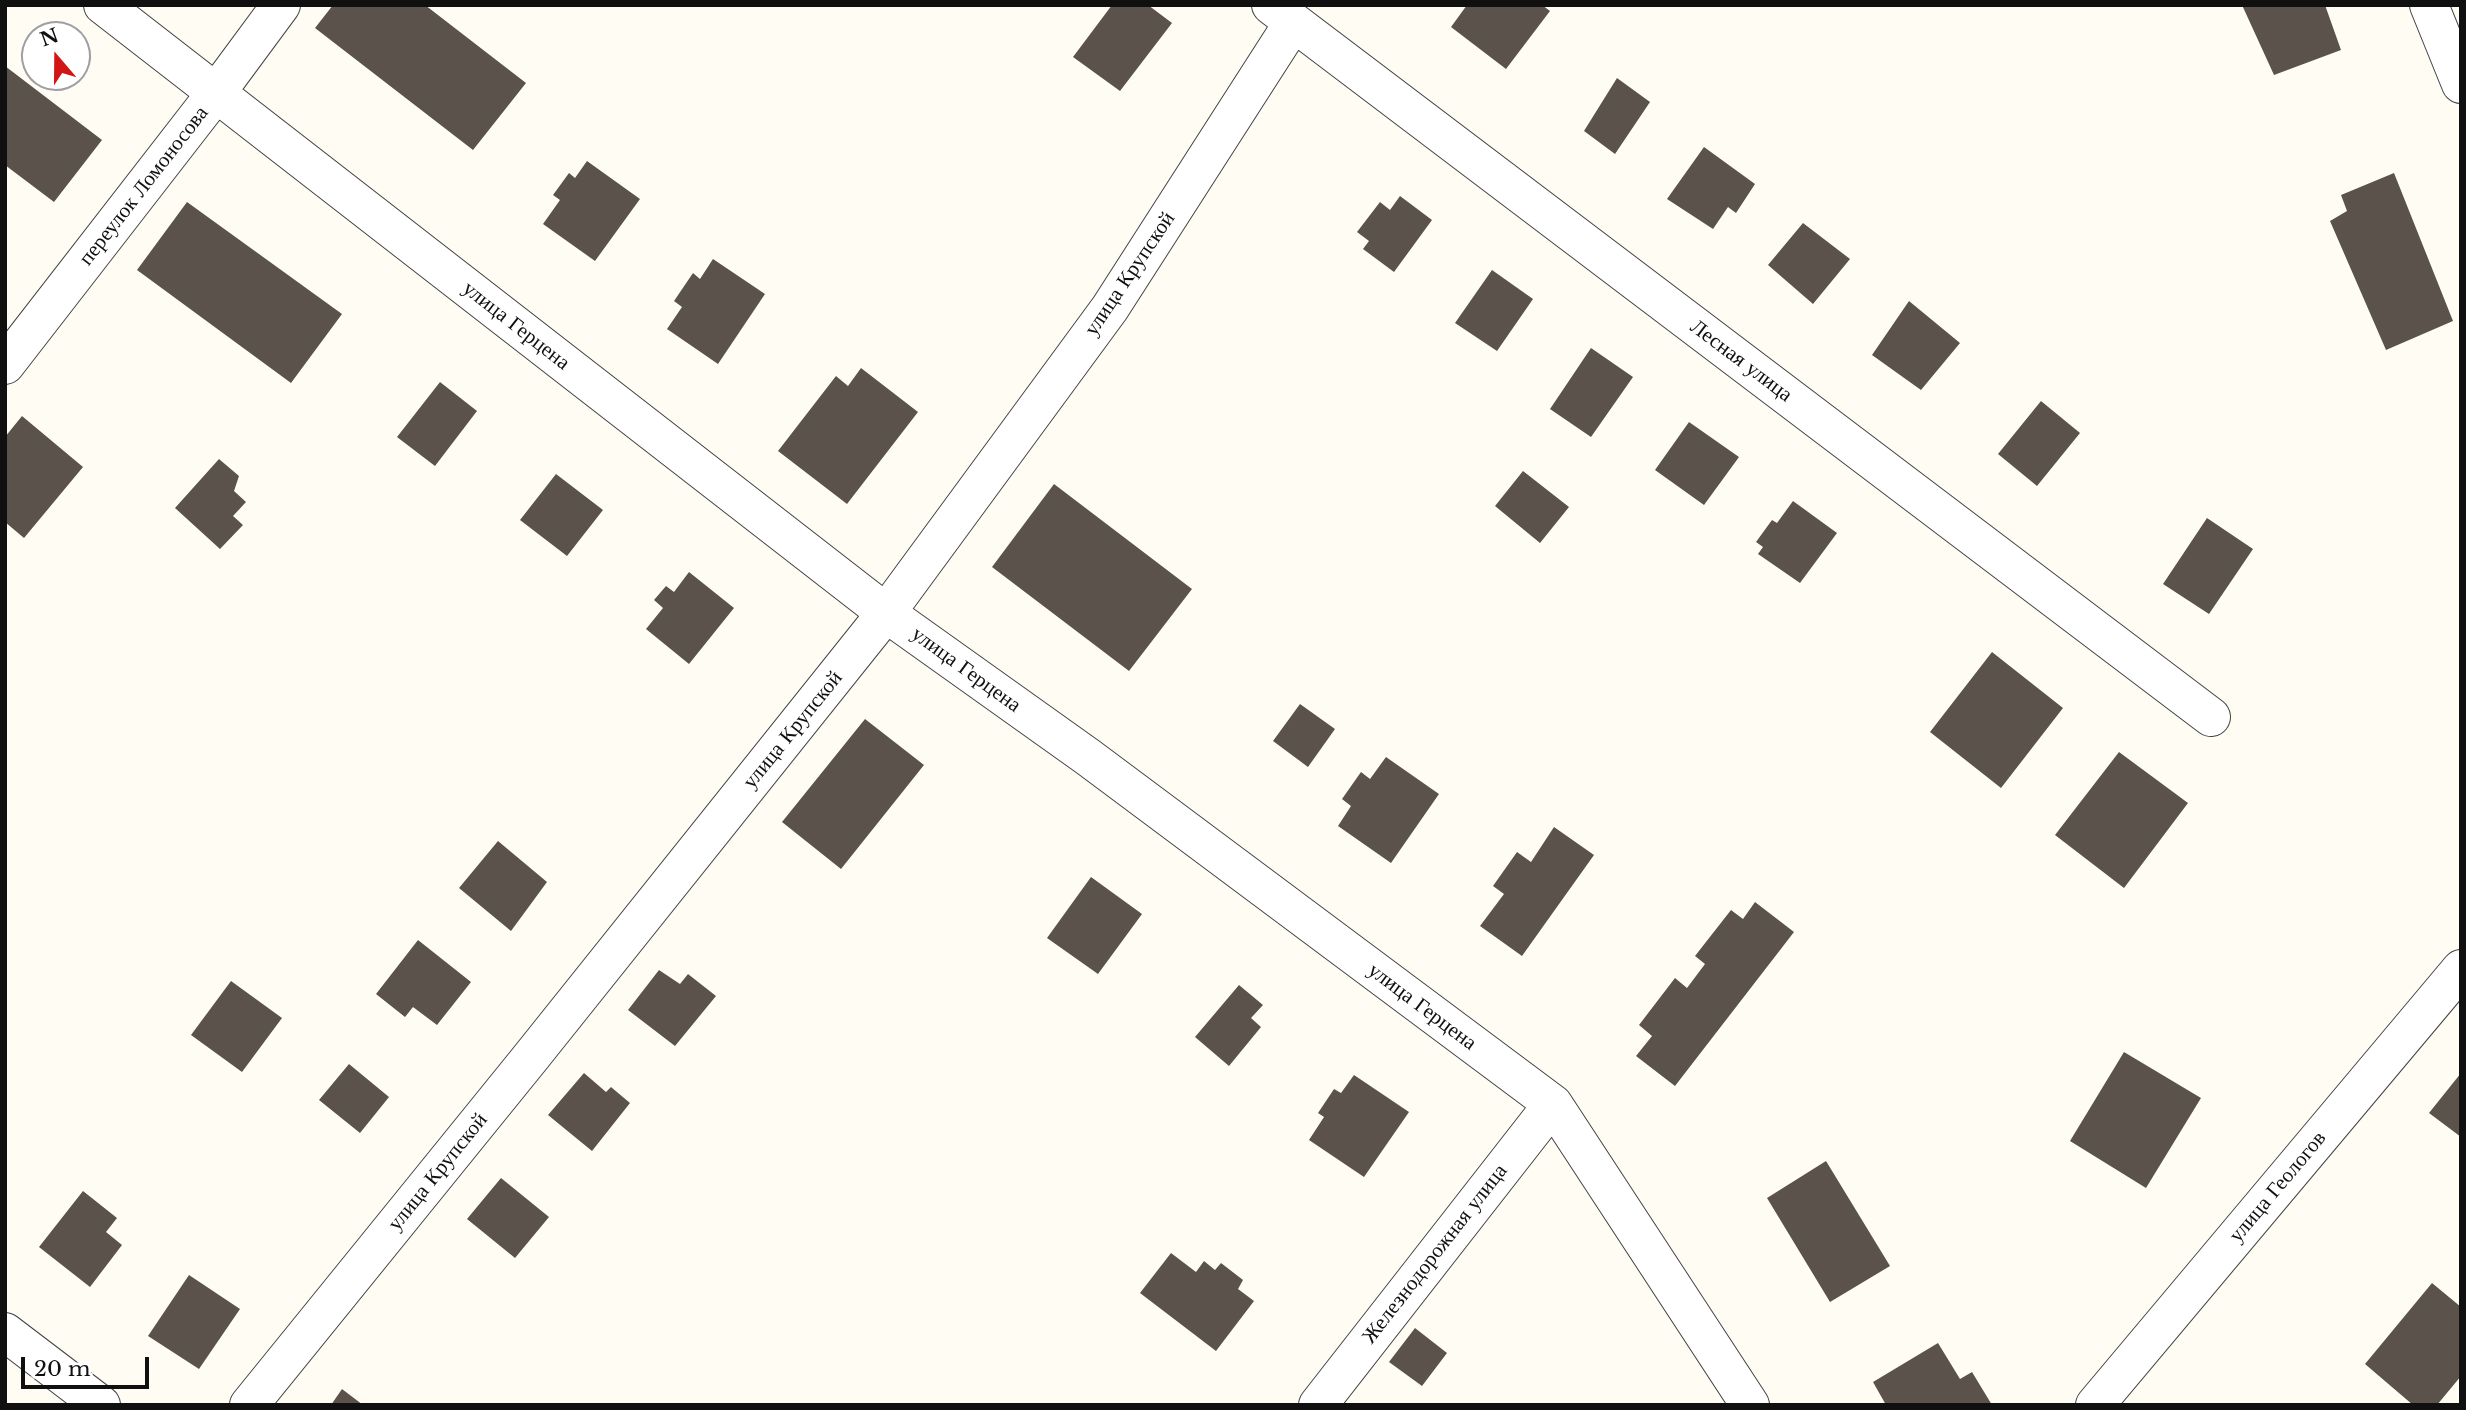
<!DOCTYPE html>
<html>
<head>
<meta charset="utf-8">
<style>
	body { margin:0 }
	#map { position:relative; width:2466px; height:1410px; overflow:hidden; background:#fffdf3; font-family:"Libre Baskerville",serif }
	canvas { display:block }
	.frame { position:absolute; inset:0; border:7px solid #101010; pointer-events:none }
	.north { position:absolute; left:21px; top:21px; width:70px; height:70px; box-sizing:border-box; background:#fff; border:2px solid #9f9f9f; border-radius:50%; rotate:340deg; font-size:19px; font-weight:700; line-height:28px; text-align:center; color:#101010 }
	.north::after { content:''; display:block; margin:auto; width:24px; height:32px; background:#d21616; clip-path:polygon(50% 0,100% 100%,50% 72%,0 100%) }
	.scale { position:absolute; left:21px; top:1357px; width:128px; height:32px; box-sizing:border-box; border:4px solid #101010; border-top:0; padding-left:9px; font-size:21px; line-height:24px; white-space:nowrap; color:#101010; -webkit-text-stroke:5px #fff; paint-order:stroke }
</style>
</head>
<body>
<div id="map">
<canvas width="2466" height="1410"></canvas>
<div class="frame"></div>
<div class="north">N</div>
<div class="scale">20 m</div>
</div>
<script>
const context = document.querySelector('canvas').getContext('2d');
context.lineJoin = 'round';
function fillPath(path, color) {
  context.fillStyle = color;
  context.fill(path, 'evenodd');
}
function poly(rows) {
  const path = new Path2D();
  for (const r of rows) {
    path.moveTo(r[0], r[1]);
    for (let i = 2; i < r.length; i += 2) path.lineTo(r[i], r[i + 1]);
  }
  return path;
}
function stroke(path, color, width, dash) {
  context.strokeStyle = color;
  context.lineWidth = width;
  context.lineCap = dash ? 'butt' : 'round';
  context.setLineDash(dash || []);
  context.stroke(path);
}
function drawText(font, color, halo, rows, align = 'center') {
  context.font = font + ' "Libre Baskerville",serif';
  context.lineWidth = 7;
  context.setLineDash([]);
  context.textBaseline = 'middle';
  context.strokeStyle = halo;
  context.fillStyle = color;
  for (const [text, x, y, turn = 0] of rows) {
    context.save();
    context.translate(x, y);
    context.rotate((+turn || 0) * Math.PI / 180);
    context.textAlign = isNaN(turn) ? turn : align;
    if (halo) context.strokeText(text, 0, 0);
    context.fillText(text, 0, 0);
    context.restore();
  }
}
const building = poly([
	[333,5,425,5,526,83,473,150,315,28],
	[1112,5,1148,5,1172,23,1120,91,1073,57],
	[1467,5,1542,5,1550,11,1506,69,1451,27],
	[2242,5,2325,5,2341,50,2274,75],
	[5,66,102,140,54,202,5,165],
	[1617,78,1650,102,1615,154,1584,131],
	[1704,147,1755,184,1736,213,1728,207,1713,229,1667,199],
	[587,161,640,199,595,261,543,224,560,200,553,195,569,173,575,178],
	[2394,173,2453,321,2386,350,2330,221,2347,211,2341,195],
	[1400,196,1432,220,1394,272,1363,249,1369,241,1357,232,1380,202,1390,210],
	[187,202,342,314,291,383,137,270],
	[1803,223,1850,259,1813,304,1768,265],
	[713,259,765,294,718,364,667,329,682,307,674,301,693,273,700,279],
	[1492,270,1533,299,1497,351,1455,323],
	[1909,301,1960,343,1921,390,1872,355],
	[1591,348,1633,377,1591,437,1550,409],
	[861,368,918,412,847,504,778,451,836,376,848,386],
	[440,382,477,411,435,466,397,437],
	[2041,401,2080,433,2037,486,1998,454],
	[22,416,83,467,24,538,5,522,5,437],
	[1689,422,1739,457,1704,505,1655,470],
	[219,459,239,476,234,491,246,502,233,516,243,525,220,549,175,508],
	[1523,471,1569,507,1540,543,1495,506],
	[556,474,603,510,567,556,520,520],
	[1054,484,1192,589,1129,671,992,567],
	[1793,501,1837,533,1800,583,1758,554,1763,547,1756,542,1772,520,1777,523],
	[2207,518,2253,549,2209,614,2163,584],
	[689,572,734,608,689,664,646,629,663,608,654,600,666,586,674,592],
	[1992,652,2063,708,2001,788,1930,732],
	[1300,704,1335,729,1308,767,1273,741],
	[865,719,924,765,841,869,782,822],
	[2119,752,2188,803,2124,888,2055,835],
	[1386,757,1439,794,1391,863,1338,826,1351,806,1342,799,1361,772,1370,779],
	[1554,827,1594,855,1522,956,1480,926,1504,894,1493,886,1517,852,1531,862],
	[498,841,547,882,511,931,459,888],
	[1091,877,1142,914,1098,974,1047,938],
	[1755,902,1794,932,1675,1086,1636,1056,1652,1036,1639,1025,1675,978,1687,988,1705,964,1695,956,1731,910,1743,919],
	[418,940,471,982,437,1025,413,1007,405,1017,376,994],
	[659,970,680,984,688,974,716,996,675,1046,628,1010],
	[231,981,282,1018,242,1072,191,1035],
	[1239,985,1263,1005,1251,1018,1261,1027,1229,1066,1195,1037],
	[2124,1052,2201,1098,2146,1188,2070,1141],
	[349,1064,389,1097,360,1133,319,1100],
	[584,1073,606,1092,611,1087,630,1103,592,1151,548,1115],
	[2461,1073,2461,1137,2429,1113],
	[1354,1075,1409,1112,1364,1177,1309,1140,1324,1117,1318,1113,1334,1089,1341,1093],
	[1826,1161,1890,1266,1830,1302,1767,1198],
	[501,1178,549,1217,515,1258,467,1219],
	[83,1191,117,1218,106,1232,122,1245,90,1287,39,1247],
	[1171,1253,1196,1272,1204,1261,1215,1270,1221,1263,1243,1280,1238,1289,1254,1301,1216,1351,1140,1293],
	[189,1275,240,1309,199,1369,148,1336],
	[2432,1283,2461,1307,2461,1376,2437,1405,2413,1405,2365,1364],
	[1415,1328,1447,1353,1422,1386,1389,1362],
	[1938,1343,1960,1379,1972,1372,1992,1405,1886,1405,1873,1382],
	[342,1389,363,1405,331,1405]
]);
const minor = poly([
	[103,5,886,613,1088,757,1553,1104,1750,1405],
	[1271,5,2211,717],
	[2429,5,2461,84],
	[5,365,216,93,281,5],
	[5,1332,101,1405],
	[249,1405,531,1057,886,613,1110,308,1293,23],
	[1318,1405,1553,1104],
	[2095,1405,2461,969]
]);
const streetNames = [
	["переулок Ломоносова",144,186,-52],
	["улица Крупской",1130,274,-56],
	["улица Герцена",516,326,38],
	["Лесная улица",1741,361,37],
	["улица Герцена",966,670,36],
	["улица Крупской",793,730,-51],
	["улица Герцена",1422,1007,37],
	["улица Крупской",438,1172,-51],
	["улица Геологов",2278,1187,-50],
	["Железнодорожная улица",1435,1254,-52]
];
fillPath(building, '#5a524b');
stroke(minor, '#434343', 40);
stroke(minor, '#fff', 38);
drawText('21px', '#101010', '#fff', streetNames);
</script>
</body>
</html>
